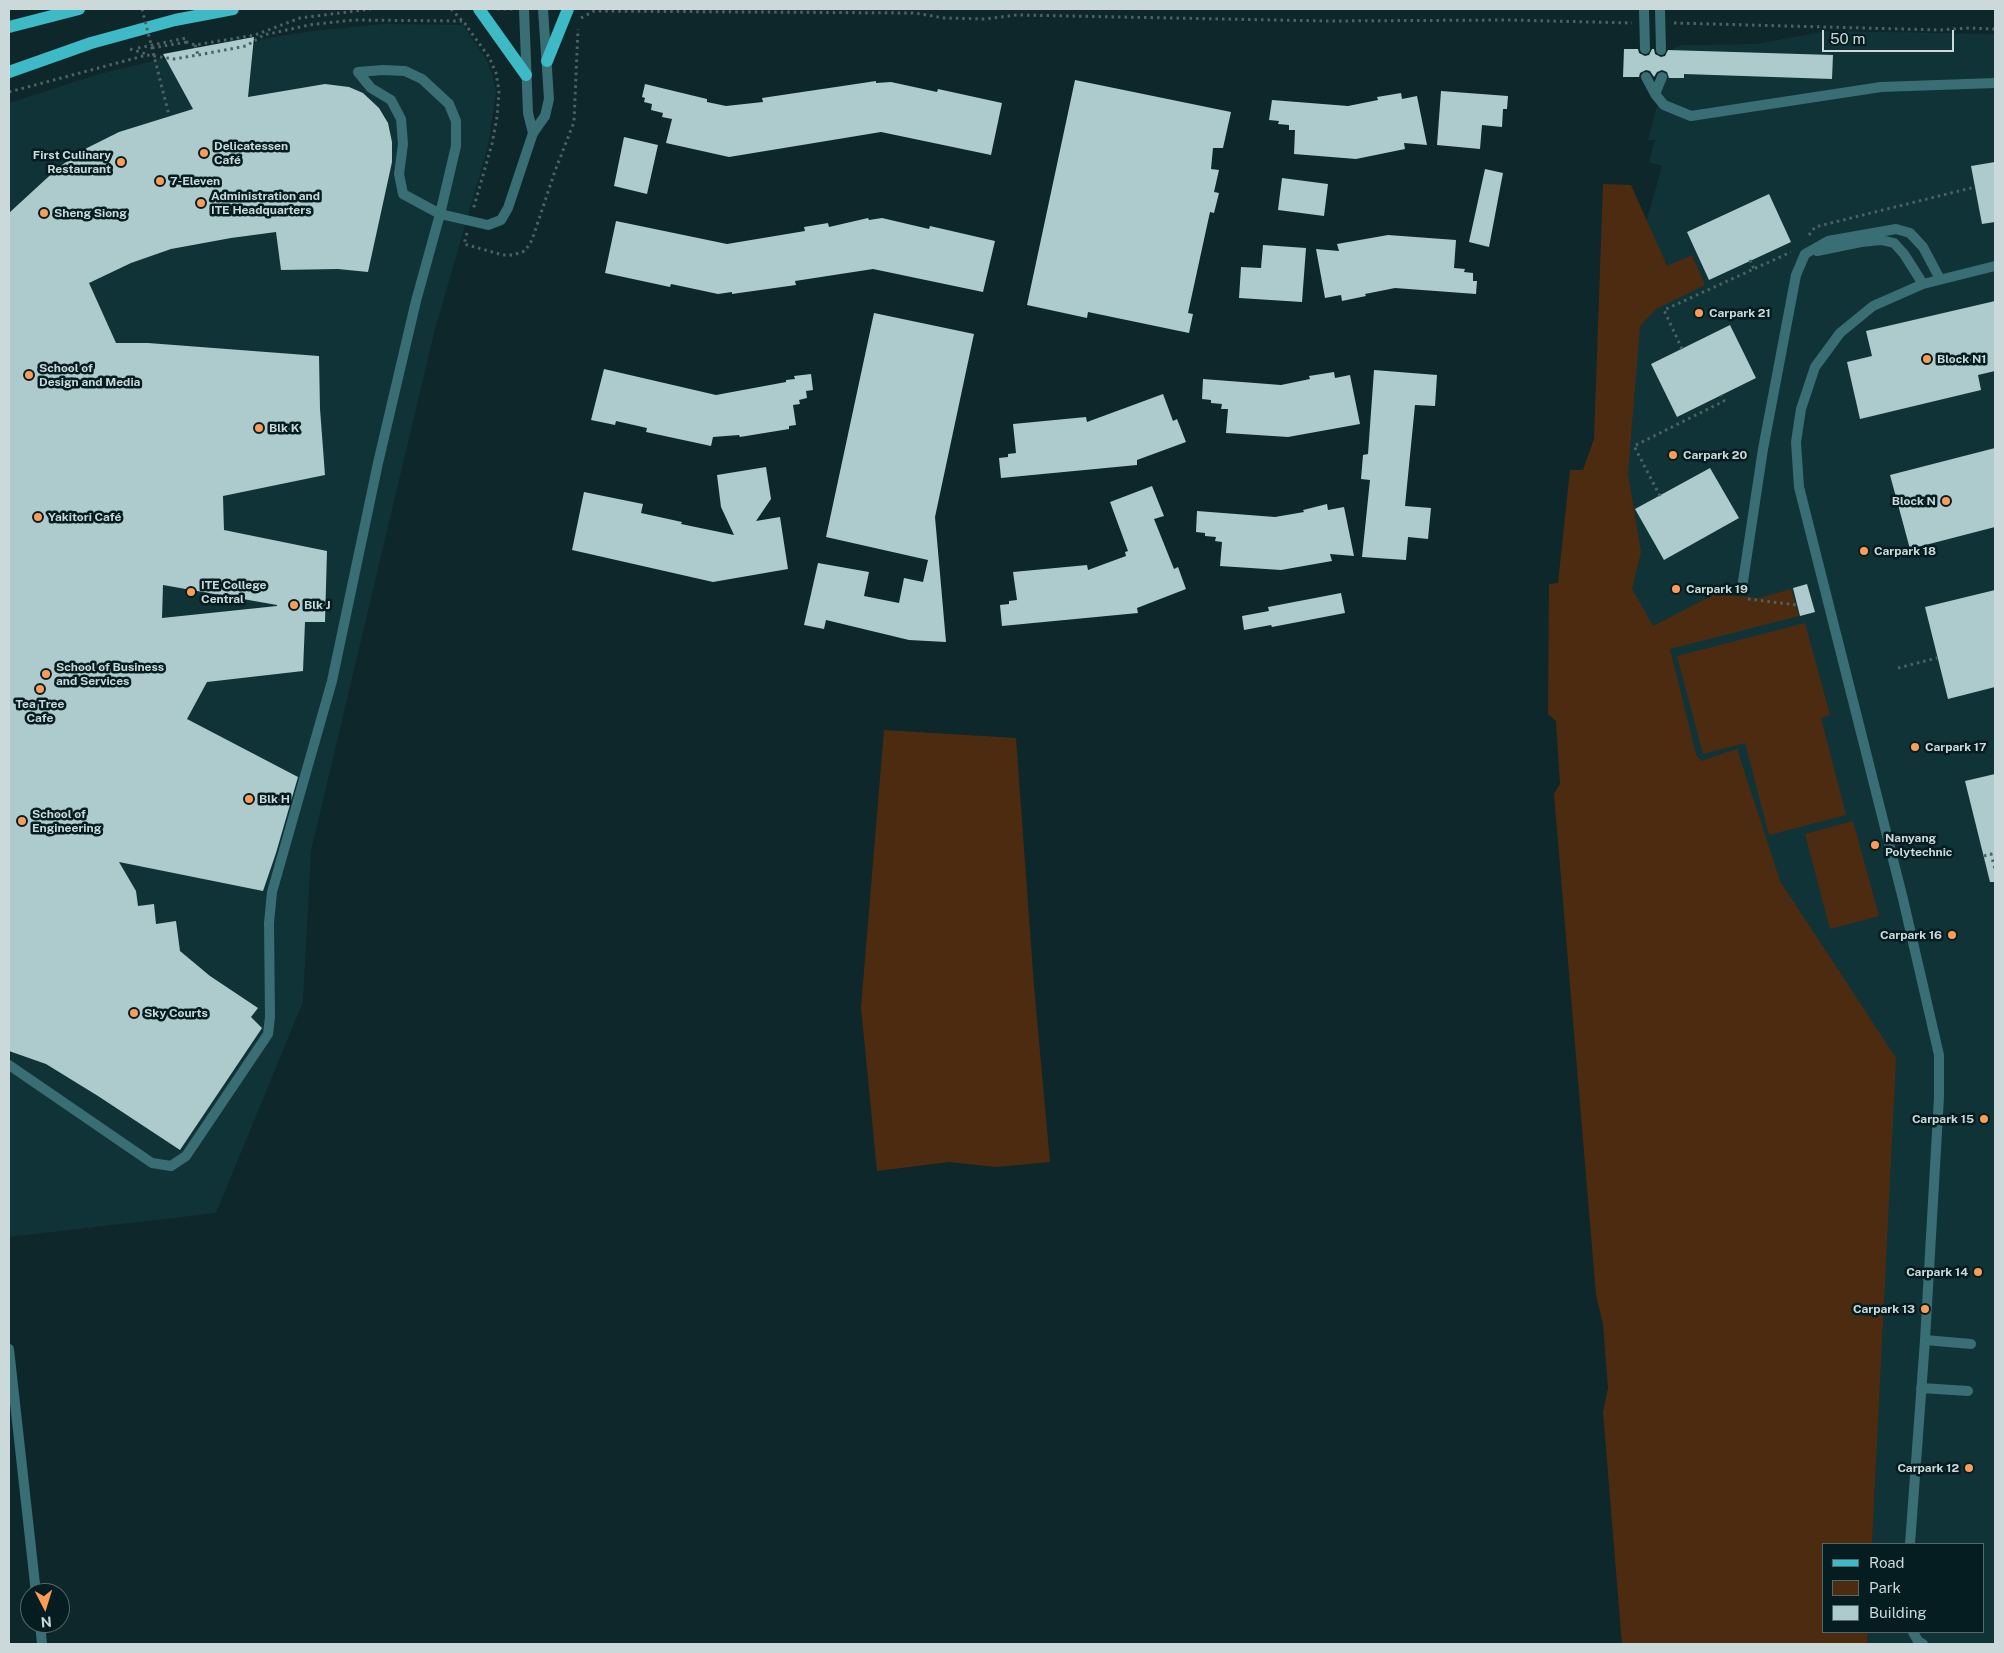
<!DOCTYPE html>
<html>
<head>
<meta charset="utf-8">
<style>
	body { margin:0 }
	#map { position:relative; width:2004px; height:1653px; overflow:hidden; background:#0e272a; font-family:"Public Sans",sans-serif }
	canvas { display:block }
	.frame { position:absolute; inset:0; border:10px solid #cbd9da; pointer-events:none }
	.legend { position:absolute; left:1822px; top:1543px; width:162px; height:90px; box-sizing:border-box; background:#051d20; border:1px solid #54686a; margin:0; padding:6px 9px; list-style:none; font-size:15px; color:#cbd9da }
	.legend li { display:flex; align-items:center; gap:10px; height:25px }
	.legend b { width:25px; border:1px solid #54686a }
	.north { position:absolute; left:20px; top:1583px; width:50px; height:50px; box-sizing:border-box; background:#051d20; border:1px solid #54686a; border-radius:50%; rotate:175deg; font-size:14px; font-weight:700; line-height:20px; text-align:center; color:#cbd9da }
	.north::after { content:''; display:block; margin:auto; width:18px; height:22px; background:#fd9c56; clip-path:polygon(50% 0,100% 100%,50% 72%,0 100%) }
	.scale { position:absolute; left:1822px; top:30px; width:132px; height:22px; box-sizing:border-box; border:2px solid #cbd9da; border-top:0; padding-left:6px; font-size:15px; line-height:18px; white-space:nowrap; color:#cbd9da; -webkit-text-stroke:4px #051d20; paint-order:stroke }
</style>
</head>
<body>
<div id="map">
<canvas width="2004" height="1653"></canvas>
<div class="frame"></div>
<ul class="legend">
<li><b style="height:6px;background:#3dbac6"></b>Road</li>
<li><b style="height:14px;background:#4d2b11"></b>Park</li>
<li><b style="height:14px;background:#adcacd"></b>Building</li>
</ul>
<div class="north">N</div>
<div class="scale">50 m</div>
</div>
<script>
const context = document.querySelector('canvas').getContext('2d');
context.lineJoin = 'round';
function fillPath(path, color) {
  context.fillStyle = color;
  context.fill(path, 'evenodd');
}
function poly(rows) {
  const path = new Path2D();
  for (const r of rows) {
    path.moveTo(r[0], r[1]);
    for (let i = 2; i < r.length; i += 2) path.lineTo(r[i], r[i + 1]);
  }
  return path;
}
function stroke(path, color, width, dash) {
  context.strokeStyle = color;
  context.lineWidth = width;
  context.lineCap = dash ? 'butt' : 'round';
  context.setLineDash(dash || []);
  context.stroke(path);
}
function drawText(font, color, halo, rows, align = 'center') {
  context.font = font + ' "Public Sans",sans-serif';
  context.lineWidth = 5;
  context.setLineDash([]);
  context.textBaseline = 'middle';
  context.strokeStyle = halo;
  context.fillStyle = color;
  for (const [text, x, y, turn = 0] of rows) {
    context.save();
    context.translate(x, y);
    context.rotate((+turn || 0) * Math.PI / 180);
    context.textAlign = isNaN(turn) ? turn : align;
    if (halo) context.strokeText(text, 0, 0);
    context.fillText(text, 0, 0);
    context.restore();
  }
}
const built = poly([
	[383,24,463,25,486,59,492,73,496,93,488,146,434,333,311,851,303,1002,216,1213,9,1237,9,103,99,74,161,59,186,63,241,52,262,39,313,31],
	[1826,31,1995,34,1995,1644,1867,1644,1868,1632,1983,1632,1983,1544,1872,1544,1895,1058,1616,631,1620,315,1662,166,1649,162,1655,140,1648,140,1670,56,1674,48,1683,45,1756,44]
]);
const green = poly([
	[1603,184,1631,185,1667,266,1692,255,1705,285,1656,309,1640,326,1628,474,1641,552,1632,589,1653,626,1715,594,1759,598,1791,589,1799,616,1670,649,1696,754,1701,761,1737,749,1780,881,1896,1058,1872,1544,1823,1544,1823,1632,1868,1632,1867,1644,1622,1644,1603,1412,1608,1388,1603,1324,1596,1295,1554,794,1560,784,1556,721,1548,714,1549,584,1558,583,1570,470,1583,470,1594,439],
	[1805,623,1830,715,1821,718,1846,815,1769,835,1745,743,1703,754,1677,656],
	[884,730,1016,738,1034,986,1050,1162,996,1167,949,1162,877,1171,861,1007],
	[1853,821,1879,916,1830,929,1805,834]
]);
const building = poly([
	[254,37,248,97,325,84,349,87,363,93,379,108,388,123,392,142,392,162,368,272,338,269,281,270,276,232,231,238,171,249,131,263,89,283,116,343,148,343,319,356,320,409,325,475,223,496,224,530,327,551,325,622,305,622,303,671,207,682,187,719,298,777,276,853,263,891,119,862,136,891,138,906,154,904,156,924,176,921,180,951,210,976,258,1008,251,1017,262,1028,180,1150,98,1096,46,1064,9,1051,9,213,59,167,87,148,119,132,193,109,163,54],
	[163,585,277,605,277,606,162,618],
	[1624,49,1638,49,1639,53,1645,56,1649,55,1652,49,1654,49,1655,54,1661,57,1665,56,1668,50,1833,55,1832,79,1684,74,1684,78,1669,78,1667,72,1662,70,1657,72,1654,77,1650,71,1646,70,1640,73,1639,77,1623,77],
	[1075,80,1231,112,1223,148,1213,148,1211,169,1219,170,1214,192,1219,193,1214,213,1210,212,1188,313,1193,314,1189,333,1088,312,1087,318,1027,305],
	[876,81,876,83,891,82,937,92,938,89,1002,103,991,155,881,132,729,157,666,143,672,119,662,117,663,113,651,110,652,104,644,102,645,98,642,97,645,84,707,99,707,102,726,106,763,102,762,98],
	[1441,91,1508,96,1507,109,1503,109,1502,127,1482,125,1480,149,1437,145],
	[1401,93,1402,99,1417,96,1427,145,1404,143,1405,149,1356,159,1294,154,1295,130,1289,130,1289,125,1278,124,1279,121,1269,120,1272,100,1348,106,1378,100,1377,97],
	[624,137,658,145,647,194,614,186],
	[1995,162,1995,222,1982,224,1971,166],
	[1485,169,1503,173,1489,247,1469,242],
	[1282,178,1328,184,1324,216,1278,210],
	[1769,194,1791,242,1709,280,1687,232],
	[868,218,869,220,882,218,929,229,930,226,995,241,983,292,873,269,795,281,796,285,732,294,732,292,718,294,671,284,670,287,605,273,616,221,727,244,805,231,804,227,828,223,829,227],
	[1388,235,1456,240,1454,268,1465,269,1464,272,1473,273,1473,281,1477,281,1476,294,1395,288,1365,294,1366,296,1342,301,1341,295,1325,298,1316,249,1339,251,1337,244],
	[1263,245,1306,248,1302,302,1239,298,1241,267,1261,268],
	[1995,301,1995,371,1978,375,1981,390,1860,419,1847,362,1872,356,1866,331],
	[874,313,974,334,935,517,946,642,909,640,826,620,824,629,804,625,818,563,869,572,864,596,899,603,904,578,923,582,928,560,826,537],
	[1730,325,1756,378,1677,417,1651,364],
	[604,369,716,395,786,382,786,380,795,379,794,376,811,374,813,390,806,391,807,398,799,400,800,404,793,405,796,425,789,426,789,429,740,437,739,435,713,437,711,446,646,432,647,428,616,421,615,425,591,420],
	[1374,370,1437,375,1435,406,1415,405,1405,506,1431,508,1428,539,1408,537,1406,560,1362,557,1370,480,1361,479,1363,455,1368,454],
	[1334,372,1335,378,1350,375,1360,424,1288,437,1226,433,1228,409,1221,409,1222,404,1211,403,1211,400,1202,399,1203,379,1281,385,1310,379,1309,376],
	[1163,394,1173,421,1177,419,1186,442,1137,460,1137,465,1001,478,999,458,1008,457,1008,454,1016,453,1013,424,1086,417,1087,422],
	[1995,448,1995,527,1910,549,1890,475],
	[766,467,771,499,756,521,780,517,788,569,713,582,572,550,584,492,643,504,641,513,682,522,681,524,734,535,721,507,717,475],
	[1710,468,1739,518,1664,560,1635,509],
	[1152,486,1164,516,1154,519,1174,569,1178,567,1186,589,1137,608,1138,613,1002,626,1000,605,1009,604,1009,601,1017,600,1013,572,1087,565,1088,570,1126,556,1125,552,1128,551,1110,502],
	[1327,504,1328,510,1344,507,1354,556,1330,554,1332,561,1281,570,1220,566,1222,542,1215,541,1216,537,1205,536,1205,533,1196,532,1197,511,1275,517,1304,512,1303,510],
	[1807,584,1815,612,1800,616,1793,588],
	[1995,590,1995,687,1948,699,1925,607],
	[1341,593,1345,613,1272,627,1271,625,1244,630,1242,616,1269,611,1268,607],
	[1995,774,1995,882,1990,882,1965,781]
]);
const path = poly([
	[451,9,469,28],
	[497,9,513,9],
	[581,18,594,11,915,13,944,18,985,19,1017,15,1327,21,1509,20,1632,23],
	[1674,23,1939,30,1969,28,1995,29],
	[468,28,489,57,496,73,499,91,497,117,492,144,473,210],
	[195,45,198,55],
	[138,48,186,38,187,42,195,45,255,35,300,18,371,9],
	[152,48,187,42],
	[130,49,146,54],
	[9,92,147,55,174,59,198,55,246,46,264,35,309,25,353,20,462,21],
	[467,233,464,244,503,255,513,255,525,251,532,240,555,171,574,122,578,29],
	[1809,235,1815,227,1975,187],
	[1750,260,1754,269],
	[1682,349,1664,310,1791,252],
	[1660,496,1634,446,1724,401,1721,395],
	[1748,599,1797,605],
	[1898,668,1937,658],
	[1984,856,1991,854,1995,869]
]);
const service = poly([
	[1644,9,1645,49],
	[1660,9,1661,50],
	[358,72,371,88,391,100,401,119,403,144,399,174,403,194,440,214,488,225,501,220,508,208,533,133],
	[1646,77,1655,94,1664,105,1691,116,1881,87,1995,83],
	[1655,94,1662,77],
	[1817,251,1861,242,1881,240,1894,243,1904,254,1923,284],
	[1742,588,1763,449,1796,275,1805,254,1828,241,1896,229,1910,233,1923,247,1940,279],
	[9,1065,152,1163,171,1166,186,1156,268,1034,270,1017,269,923,272,892,332,681,378,463,416,301,440,214,456,146,456,121,449,104,422,79,405,71,383,70,358,72],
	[1925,1340,1971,1344],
	[9,1349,36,1593],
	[1921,1388,1968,1391],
	[1910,1544,1925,1340,1939,1097,1939,1055,1903,899,1799,487,1796,442,1801,409,1815,367,1840,333,1873,306,1923,284,1995,266],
	[40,1623,42,1644],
	[1913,1632,1918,1641,1923,1644]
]);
const minor = poly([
	[524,9,528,113,533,133],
	[533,133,545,116,549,99,543,9]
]);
const primary = poly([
	[479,9,526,75],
	[9,27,79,9],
	[547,61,568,9],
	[9,72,91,43,175,20,233,9]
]);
const pathBridge = poly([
	[142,9,169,115]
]);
const markers = [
	[204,153,5,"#fd9c56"],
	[121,162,5,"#fd9c56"],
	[160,181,5,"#fd9c56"],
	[201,203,5,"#fd9c56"],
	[44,213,5,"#fd9c56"],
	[1699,313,5,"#fd9c56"],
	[1927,359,5,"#fd9c56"],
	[29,375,5,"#fd9c56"],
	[259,428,5,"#fd9c56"],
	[1673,455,5,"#fd9c56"],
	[1946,501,5,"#fd9c56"],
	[38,517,5,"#fd9c56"],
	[1864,551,5,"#fd9c56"],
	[1676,589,5,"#fd9c56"],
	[191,592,5,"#fd9c56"],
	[294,605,5,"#fd9c56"],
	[46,674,5,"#fd9c56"],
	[40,689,5,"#fd9c56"],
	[1915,747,5,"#fd9c56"],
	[249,799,5,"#fd9c56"],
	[22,821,5,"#fd9c56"],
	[1875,845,5,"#fd9c56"],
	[1952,935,5,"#fd9c56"],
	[134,1013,5,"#fd9c56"],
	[1984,1119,5,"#fd9c56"],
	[1978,1272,5,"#fd9c56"],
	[1925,1309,5,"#fd9c56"],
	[1969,1468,5,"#fd9c56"]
];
const poiNames = [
	["Delicatessen",214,146],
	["Café",214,160],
	["First Culinary",111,155,"right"],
	["Restaurant",111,169,"right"],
	["7-Eleven",170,181],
	["Administration and",211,196],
	["ITE Headquarters",211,210],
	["Sheng Siong",54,213],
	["Carpark 21",1709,313],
	["Block N1",1937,359],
	["School of",39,368],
	["Design and Media",39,382],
	["Blk K",269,428],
	["Carpark 20",1683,455],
	["Block N",1936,501,"right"],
	["Yakitori Café",48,517],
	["Carpark 18",1874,551],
	["ITE College",201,585],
	["Central",201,599],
	["Carpark 19",1686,589],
	["Blk J",304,605],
	["School of Business",56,667],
	["and Services",56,681],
	["Tea Tree",40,704,"center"],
	["Cafe",40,718,"center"],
	["Carpark 17",1925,747],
	["Blk H",259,799],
	["School of",32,814],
	["Engineering",32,828],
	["Nanyang",1885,838],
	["Polytechnic",1885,852],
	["Carpark 16",1942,935,"right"],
	["Sky Courts",144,1013],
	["Carpark 15",1974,1119,"right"],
	["Carpark 14",1968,1272,"right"],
	["Carpark 13",1915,1309,"right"],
	["Carpark 12",1959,1468,"right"]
];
fillPath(built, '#103337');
fillPath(green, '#4d2b11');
fillPath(building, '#adcacd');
stroke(path, '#4c6264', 3, [2.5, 4]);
stroke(service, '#396e74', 10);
stroke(minor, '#396e74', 10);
stroke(primary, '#3dbac6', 12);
stroke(pathBridge, '#4c6264', 3, [2.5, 4]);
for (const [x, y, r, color] of markers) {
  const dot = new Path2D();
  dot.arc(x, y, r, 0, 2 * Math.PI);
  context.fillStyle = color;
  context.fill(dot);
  stroke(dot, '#051d20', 2);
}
drawText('bold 12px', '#cbd9da', '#051d20', poiNames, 'left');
</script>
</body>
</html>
